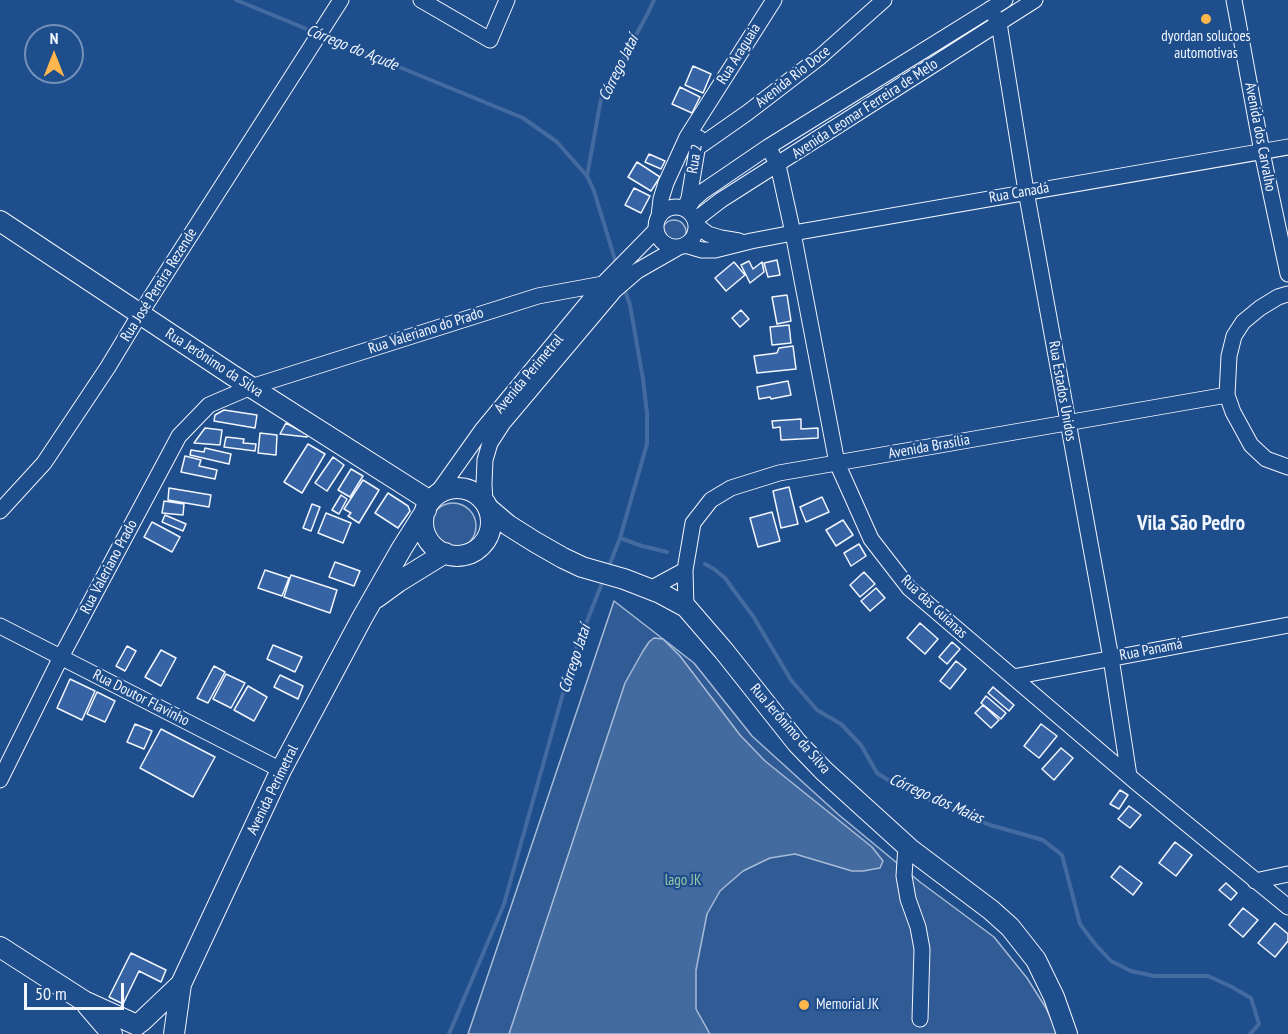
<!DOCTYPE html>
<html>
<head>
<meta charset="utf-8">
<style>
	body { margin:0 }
	#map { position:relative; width:1288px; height:1034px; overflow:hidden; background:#1f4e8c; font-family:"PT Sans Narrow",sans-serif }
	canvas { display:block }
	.north { position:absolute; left:24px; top:24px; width:60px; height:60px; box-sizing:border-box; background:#1f4e8c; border:2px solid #7391ba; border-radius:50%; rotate:0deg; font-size:16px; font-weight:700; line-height:24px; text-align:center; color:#f2f6ff }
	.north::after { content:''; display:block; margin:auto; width:21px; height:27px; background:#ffb74d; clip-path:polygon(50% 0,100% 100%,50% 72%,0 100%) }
	.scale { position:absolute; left:24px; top:983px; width:100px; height:27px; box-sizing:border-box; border:3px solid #f2f6ff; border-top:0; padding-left:8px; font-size:18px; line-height:21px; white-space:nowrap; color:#f2f6ff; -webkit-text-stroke:4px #1f4e8c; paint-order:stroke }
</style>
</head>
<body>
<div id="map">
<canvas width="1288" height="1034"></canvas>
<div class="north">N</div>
<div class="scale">50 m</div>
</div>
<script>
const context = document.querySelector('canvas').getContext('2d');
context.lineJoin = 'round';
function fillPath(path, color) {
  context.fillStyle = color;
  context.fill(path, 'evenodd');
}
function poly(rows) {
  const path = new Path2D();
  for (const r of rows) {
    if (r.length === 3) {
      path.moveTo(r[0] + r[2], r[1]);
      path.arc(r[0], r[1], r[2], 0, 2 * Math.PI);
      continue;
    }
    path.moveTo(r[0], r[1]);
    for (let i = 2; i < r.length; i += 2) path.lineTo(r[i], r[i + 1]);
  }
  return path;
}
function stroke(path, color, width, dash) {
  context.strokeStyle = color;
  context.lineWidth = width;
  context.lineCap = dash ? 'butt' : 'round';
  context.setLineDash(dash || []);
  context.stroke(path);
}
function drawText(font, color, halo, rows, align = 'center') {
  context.font = font + ' "PT Sans Narrow",sans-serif';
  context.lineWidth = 4.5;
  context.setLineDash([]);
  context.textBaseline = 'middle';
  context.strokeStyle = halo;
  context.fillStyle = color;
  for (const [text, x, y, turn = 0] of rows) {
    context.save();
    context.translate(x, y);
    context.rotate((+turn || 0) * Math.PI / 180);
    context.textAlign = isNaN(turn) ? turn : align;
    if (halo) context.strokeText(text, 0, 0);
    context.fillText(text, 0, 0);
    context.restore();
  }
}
const green = poly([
	[674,232,12],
	[453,526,23],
	[614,601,694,663,752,736,839,815,920,882,994,937,1027,978,1046,1008,1058,1034,468,1034,614,601]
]);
const water = poly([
	[654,638,663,639,680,656,740,735,765,761,872,847,883,861,880,868,863,871,852,871,795,854,770,858,743,871,720,891,707,914,696,970,696,1009,710,1034,509,1034,625,683,643,651,649,642,654,638]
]);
const stream = poly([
	[236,0,314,32],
	[324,36,523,118,557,142,587,176,594,191,616,263],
	[587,176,601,99,648,13,654,0],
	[620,538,642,546,667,552],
	[705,564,714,569,725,578,735,592,753,616,791,680,817,710,841,724,861,745,877,773,901,788,923,798,945,804,965,815,990,825,1043,840,1062,855,1080,924,1095,944,1111,961,1131,971,1154,976,1208,976,1230,986,1251,998,1259,1024,1250,1034],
	[608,569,620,538,647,444,647,413,643,379,630,305,624,288],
	[449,1034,504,904,574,654,604,578]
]);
const building = poly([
	[693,66,711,74,703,93,685,85,693,66],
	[680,87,700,97,692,113,672,104,680,87],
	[649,154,665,161,661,169,645,162,649,154],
	[637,162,660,177,651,191,628,177,637,162],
	[634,188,650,196,641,213,625,205,634,188],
	[777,260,780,275,768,277,764,263,777,260],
	[749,261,753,269,762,262,764,272,750,283,741,265,749,261],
	[734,262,745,275,726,291,715,278,734,262],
	[787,295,791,321,777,324,772,297,787,295],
	[741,310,749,319,740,327,732,318,741,310],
	[789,325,791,343,772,345,770,327,789,325],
	[793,346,796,369,757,373,754,356,777,353,779,348,793,346],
	[788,381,791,395,771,399,770,397,759,399,757,387,788,381],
	[224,410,257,415,255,428,214,421,215,415,224,410],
	[801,419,801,429,818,428,818,438,781,440,780,427,773,428,772,421,801,419],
	[286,423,308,435,307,437,280,434,286,423],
	[205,428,222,430,220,445,194,443,205,428],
	[260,433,277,435,276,455,258,453,260,433],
	[226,437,244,439,243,443,256,444,255,451,224,447,226,437],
	[308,444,325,454,302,493,284,482,308,444],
	[205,448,231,454,229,464,190,455,191,450,204,452,205,448],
	[185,456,201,460,199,466,217,470,215,479,181,472,185,456],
	[333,457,344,465,327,491,315,483,333,457],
	[351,469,363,476,350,497,338,490,351,469],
	[363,480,379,490,359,523,348,516,351,513,344,509,363,480],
	[789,487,798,524,781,528,773,491,789,487],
	[169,488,211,495,209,507,168,500,169,488],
	[388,493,408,506,410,511,398,528,375,513,388,493],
	[341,495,347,499,339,514,332,510,341,495],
	[822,497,829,512,806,522,800,507,822,497],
	[164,501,184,504,183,515,162,513,164,501],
	[312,504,320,507,311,531,303,528,312,504],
	[772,512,780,541,758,547,750,518,772,512],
	[326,513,351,523,343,543,318,533,326,513],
	[165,515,186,524,183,531,162,522,165,515],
	[843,520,853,535,836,546,826,530,843,520],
	[152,522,180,537,172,552,144,537,152,522],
	[859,544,866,556,851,566,844,553,859,544],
	[335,562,360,571,354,586,329,577,335,562],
	[265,570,289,578,282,596,258,588,265,570],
	[864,572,875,584,860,597,850,585,864,572],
	[291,575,337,590,330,613,284,597,291,575],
	[876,588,885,598,870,611,861,601,876,588],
	[920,623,938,639,925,654,907,638,920,623],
	[952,642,960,649,947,664,939,657,952,642],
	[273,645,302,657,295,672,267,659,273,645],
	[127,646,136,651,125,671,116,666,127,646],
	[161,650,176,658,161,686,145,677,161,650],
	[956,661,966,669,950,689,940,681,956,661],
	[214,666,225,672,208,703,197,698,214,666],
	[226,674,245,683,231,708,213,699,226,674],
	[280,675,303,686,298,699,274,687,280,675],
	[70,679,95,691,82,720,57,708,70,679],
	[248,686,267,697,254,721,234,710,248,686],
	[993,687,1014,705,1009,711,988,693,993,687],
	[97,692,115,701,105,722,87,714,97,692],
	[986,696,1006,713,1001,719,981,703,986,696],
	[983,705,999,720,991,728,975,713,983,705],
	[135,724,152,731,144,749,127,742,135,724],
	[1041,724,1057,736,1039,758,1024,746,1041,724],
	[161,729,215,757,193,797,140,768,161,729],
	[1061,748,1073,758,1054,780,1042,769,1061,748],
	[1120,790,1128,795,1119,809,1110,804,1120,790],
	[1129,806,1141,815,1130,828,1118,819,1129,806],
	[1175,842,1192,855,1176,876,1159,863,1175,842],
	[1120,866,1142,883,1133,895,1111,877,1120,866],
	[1226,883,1237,893,1231,900,1219,890,1226,883],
	[1243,908,1258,920,1243,937,1229,925,1243,908],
	[1275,923,1288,934,1288,941,1275,957,1258,943,1275,923],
	[131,953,166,970,161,982,139,971,123,1004,109,997,131,953]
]);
const minor = poly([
	[421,0,490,40,507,0],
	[1234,0,1262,152,1288,274],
	[990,9,999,23,1026,191,1111,658,1129,776],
	[768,147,778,165,793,233,837,463,871,539,909,588,1137,783,1288,907],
	[697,148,747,113,820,57,884,0],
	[686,206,689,198,699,138],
	[676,227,20],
	[686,210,694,199,702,192,768,147,1005,0],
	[659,216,661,199,666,183,687,137,774,0],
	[695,220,721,200,1035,0],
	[696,225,708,234,721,238,739,241],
	[685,245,702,250,715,250,751,241,793,233,1288,147],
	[1288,294,1278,297,1260,308,1243,322,1234,336,1229,356,1227,395,1233,412,1251,445,1266,459,1288,467],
	[433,499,482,430,603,284,655,231],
	[485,502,484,484,485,460,490,443,503,423,615,290,637,271,679,247],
	[0,511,44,463,108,367,140,314,341,0],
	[650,589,685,570],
	[686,607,685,570,693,523,711,500,731,488,779,473,1227,395],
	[0,626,281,770],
	[1013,677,1288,625],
	[0,780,61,657,179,436,209,405,251,387,538,296,603,284],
	[906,845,904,876,908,899,918,927,922,949,920,1019],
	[1255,881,1288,874]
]);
const major = poly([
	[0,221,232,375,430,501],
	[457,522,34],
	[488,508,508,525,535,542,563,558,582,567,624,579,660,593,686,607,724,651,797,743,824,771,910,849,991,910,1010,927,1036,960,1054,997,1067,1034],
	[376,598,398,582,445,553],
	[0,947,84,1001,137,1025],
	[87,1005,112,1034],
	[141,1022,181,984],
	[174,1034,181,984,281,770,362,618,402,548,426,510]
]);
const markers = [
	[1206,19,6,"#ffb74d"],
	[804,1005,6,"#ffb74d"]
];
const poiNames = [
	["dyordan solucoes",1206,37],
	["automotivas",1206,54],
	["Memorial JK",816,1005,"left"]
];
const streetNames = [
	["Rua Araguaia",739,54,-58],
	["Avenida Rio Doce",793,77,-38],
	["Avenida Leomar Ferreira de Melo",865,109,-33],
	["Avenida dos Carvalho",1260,137,79],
	["Rua 2",695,159,-80],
	["Rua Canadá",1019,193,-10],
	["Rua José Pereira Rezende",159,285,-58],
	["Rua Valeriano do Prado",426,331,-18],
	["Rua Jerônimo da Silva",214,363,33],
	["Avenida Perimetral",529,374,-50],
	["Rua Estados Unidos",1062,391,80],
	["Avenida Brasília",929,447,-10],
	["Rua Valeriano Prado",109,567,-62],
	["Rua das Guianas",934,607,43],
	["Rua Panamá",1151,650,-11],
	["Rua Doutor Flavinho",141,698,27],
	["Rua Jerônimo da Silva",790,729,49],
	["Avenida Perimetral",273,790,-64]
];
const parkNames = [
	["lago JK",683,881]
];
const waterNames = [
	["Córrego do Açude",352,48,22],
	["Córrego Jataí",619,68,-64],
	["Córrego Jataí",575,659,-72],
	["Córrego dos Maias",936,799,24]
];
const districtNames = [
	["Vila São Pedro",1191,524]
];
fillPath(green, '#305b95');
stroke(green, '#a8bbd7', 1.5);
fillPath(water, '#446ba0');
stroke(water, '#a8bbd7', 1.5);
stroke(stream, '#446ba0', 4);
fillPath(building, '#3563a3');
stroke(building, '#f2f6ff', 1.5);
stroke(minor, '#f2f6ff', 17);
stroke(major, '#f2f6ff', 22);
stroke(minor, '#1f4e8c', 15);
stroke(major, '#1f4e8c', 20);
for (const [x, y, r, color] of markers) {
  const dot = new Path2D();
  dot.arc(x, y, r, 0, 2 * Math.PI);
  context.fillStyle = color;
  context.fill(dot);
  stroke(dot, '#1f4e8c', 2);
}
drawText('15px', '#f2f6ff', '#1f4e8c', poiNames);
drawText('15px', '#f2f6ff', '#1f4e8c', streetNames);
drawText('15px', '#97c8a6', '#1f4e8c', parkNames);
drawText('italic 16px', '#f2f6ff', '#1f4e8c', waterNames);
drawText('bold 21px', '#f2f6ff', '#1f4e8c', districtNames);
</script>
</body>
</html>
